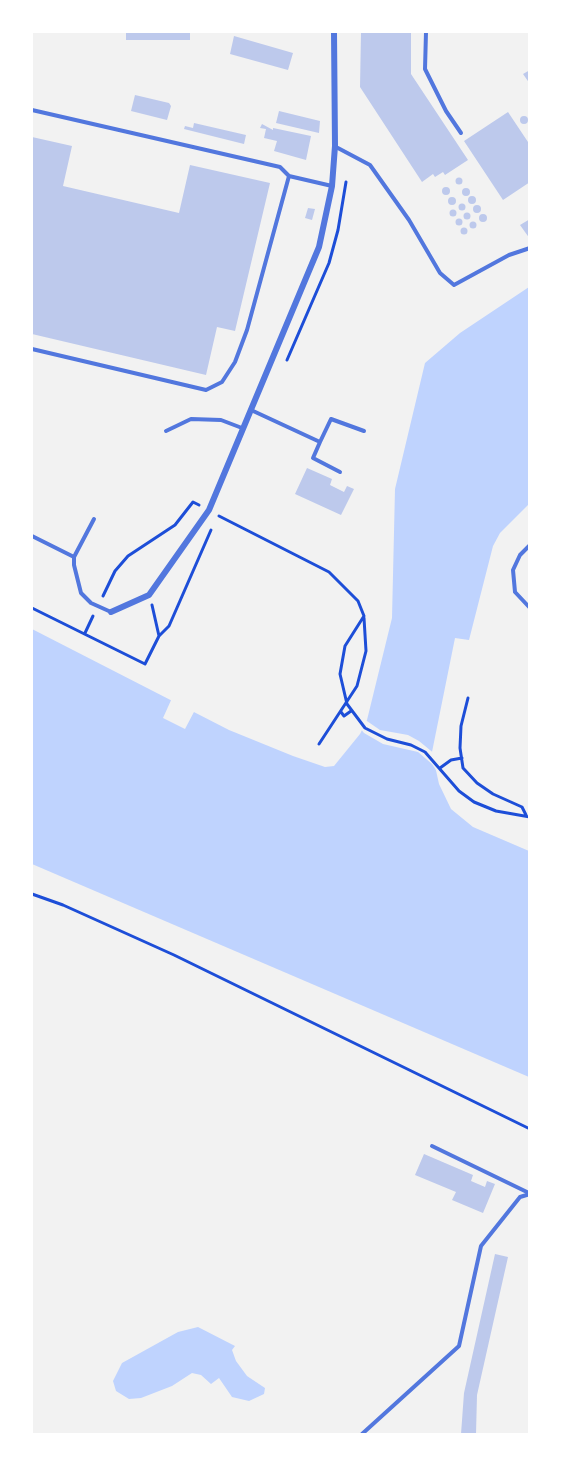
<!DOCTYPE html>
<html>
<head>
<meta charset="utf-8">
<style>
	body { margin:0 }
	#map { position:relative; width:561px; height:1466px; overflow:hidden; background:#f2f2f2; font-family:"Asap Condensed",sans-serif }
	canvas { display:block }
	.frame { position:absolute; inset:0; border:33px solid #fff; pointer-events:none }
</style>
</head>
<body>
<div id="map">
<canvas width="561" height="1466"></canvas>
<div class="frame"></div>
</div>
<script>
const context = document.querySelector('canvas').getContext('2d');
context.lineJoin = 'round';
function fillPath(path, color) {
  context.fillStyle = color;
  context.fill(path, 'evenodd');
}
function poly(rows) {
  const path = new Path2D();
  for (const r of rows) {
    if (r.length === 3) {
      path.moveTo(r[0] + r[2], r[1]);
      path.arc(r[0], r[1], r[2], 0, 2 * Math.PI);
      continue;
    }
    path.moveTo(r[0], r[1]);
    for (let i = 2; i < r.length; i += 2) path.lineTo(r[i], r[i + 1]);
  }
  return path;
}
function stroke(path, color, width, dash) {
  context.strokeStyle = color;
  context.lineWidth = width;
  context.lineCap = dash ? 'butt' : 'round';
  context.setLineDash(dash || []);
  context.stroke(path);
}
const water = poly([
	[529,287,529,504,500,533,493,546,469,640,455,638,432,752,439,784,451,809,473,827,529,851,529,1077,32,864,32,629,229,730,293,756,325,767,334,766,360,734,367,720,392,618,395,489,425,363,460,333],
	[198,1327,235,1346,232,1350,236,1361,247,1376,265,1388,264,1394,249,1401,232,1397,219,1378,211,1384,201,1375,192,1373,172,1386,141,1398,129,1399,116,1391,113,1381,122,1363,178,1332]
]);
const pier = poly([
	[172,698,195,710,185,729,163,718],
	[364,719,380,730,408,735,419,741,436,755,440,776,432,764,418,752,383,744,364,733,360,728]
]);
const building = poly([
	[126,32,190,32,190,40,126,40],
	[361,32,411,32,411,74,468,160,445,175,443,172,435,177,433,174,422,182,360,87],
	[234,36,293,53,288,70,230,54],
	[530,70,530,84,523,74],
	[135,95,169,103,171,106,167,120,131,111],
	[279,111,320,121,319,133,276,123],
	[508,112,530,145,530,182,503,200,464,141],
	[524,120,4],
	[194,123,246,135,244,144,184,129,185,126,193,128],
	[262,124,273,130,273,128,311,136,306,160,274,151,277,141,264,138,266,129,260,128],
	[32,137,72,146,63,186,179,213,190,165,270,183,235,331,217,327,206,375,32,334],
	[459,181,3.5],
	[446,191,4],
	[466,192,4],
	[472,200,4],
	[452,201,4],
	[462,207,3.5],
	[477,209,4],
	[308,208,315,209,312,220,305,218],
	[453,213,3.5],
	[467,216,3.5],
	[483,218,4],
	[459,222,3.5],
	[530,219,530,239,520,225],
	[473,225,3.5],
	[464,231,3.5],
	[307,468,332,479,330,485,344,492,347,486,354,489,341,515,295,494],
	[424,1154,473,1175,471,1181,485,1187,487,1181,495,1184,483,1213,452,1200,456,1192,415,1175],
	[495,1254,508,1257,477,1395,476,1434,461,1434,464,1393]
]);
const path = poly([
	[287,360,329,263,338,230,346,182],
	[219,516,329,572,358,601,364,616,345,646,340,674,347,704,365,728,387,739,411,745,425,752,459,791,474,802,496,811,530,817],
	[103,596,115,571,128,556,175,525,193,502,199,505],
	[152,605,159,636],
	[32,608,145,664,159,636,169,626,211,530],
	[85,633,93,616],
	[468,698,461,726,460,748,463,768,477,783,493,794,522,807,526,815],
	[341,712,344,716,351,711],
	[319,744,357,686,366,651,364,618],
	[440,768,451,760,462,758],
	[32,894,63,905,174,955,530,1129]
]);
const service = poly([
	[426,32,425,69,446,111,461,133],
	[32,110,280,167,289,176,332,186],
	[336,147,370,165,409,220,440,273,454,285,509,255,530,248],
	[32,349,206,390,222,382,235,362,247,330,289,176],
	[251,410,320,442,313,458,340,472],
	[166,431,191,419,221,420,242,428],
	[320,442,331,419,364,431],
	[94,519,74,557,74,565,81,593,91,603,111,612],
	[32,536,74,557],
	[530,545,520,555,513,570,515,592,530,608],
	[432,1146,529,1193],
	[362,1434,459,1346,481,1246,520,1197,530,1194]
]);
const minor = poly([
	[111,612,149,595,209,510,319,247,332,186,335,146,334,32]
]);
fillPath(water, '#bfd3fe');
fillPath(pier, '#f2f2f2');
fillPath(building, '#bdc9ec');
stroke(path, '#1d4ed8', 3);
stroke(service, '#5277de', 4);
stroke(minor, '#5277de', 6);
</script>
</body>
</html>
